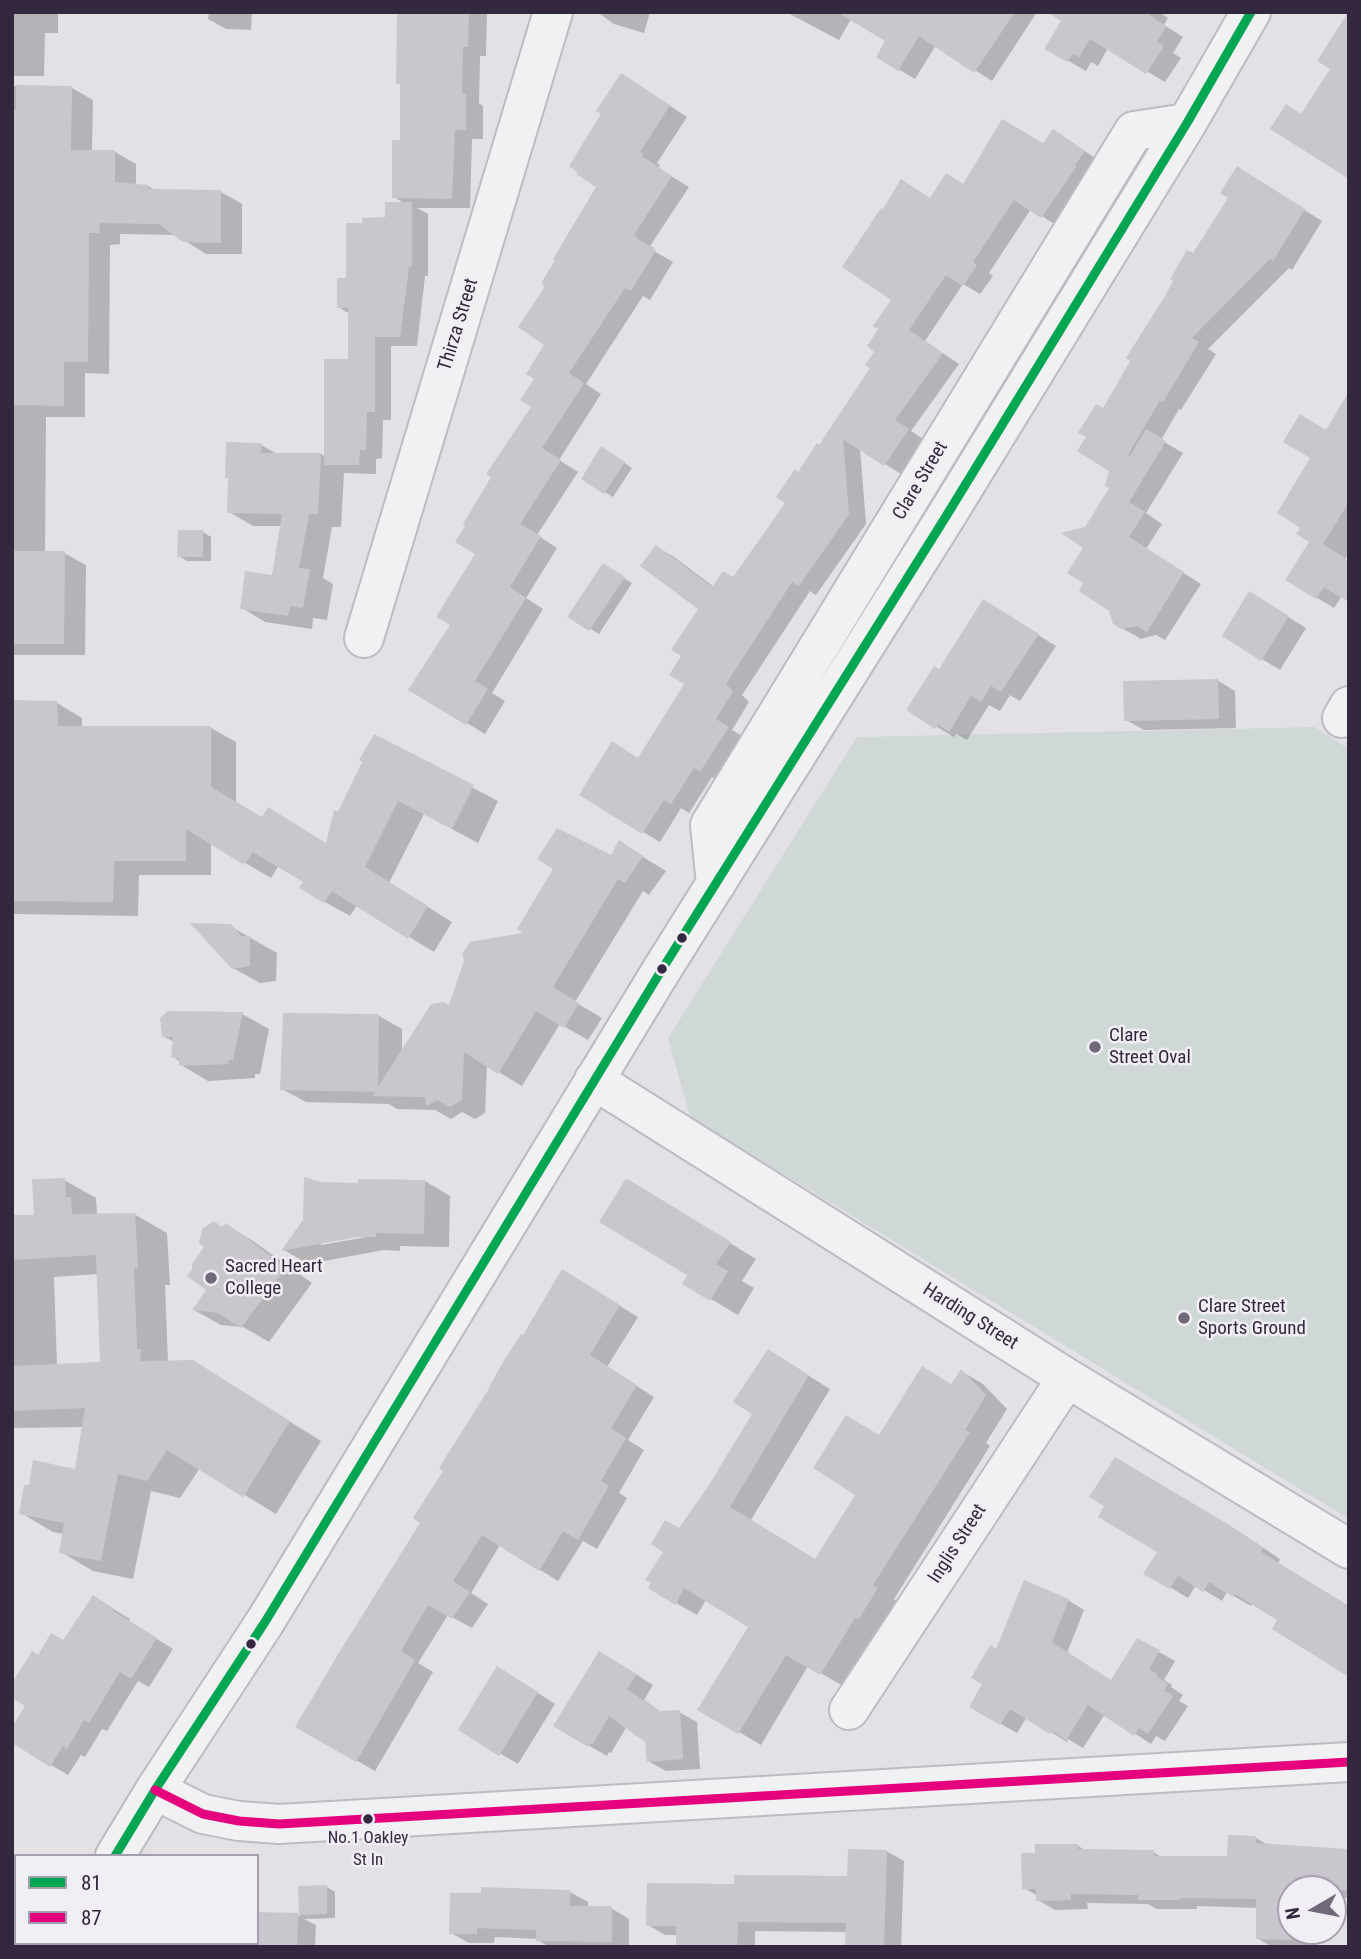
<!DOCTYPE html>
<html>
<head>
<meta charset="utf-8">
<style>
	body { margin:0 }
	#map { position:relative; width:1361px; height:1959px; overflow:hidden; background:#e3e0e6; font-family:"Roboto Condensed",sans-serif }
	canvas { display:block }
	.frame { position:absolute; inset:0; border:14px solid #33283f; pointer-events:none }
	.legend { position:absolute; left:14px; top:1854px; width:245px; height:91px; box-sizing:border-box; background:#f1eef6; border:2px solid #a59fad; margin:0; padding:9px 12px; list-style:none; font-size:21px; color:#33283f }
	.legend li { display:flex; align-items:center; gap:14px; height:35px }
	.legend b { width:35px; border:2px solid #a59fad }
	.north { position:absolute; left:1277px; top:1875px; width:70px; height:70px; box-sizing:border-box; background:#f1eef6; border:2px solid #a59fad; border-radius:50%; rotate:260deg; font-size:19px; font-weight:700; line-height:28px; text-align:center; color:#33283f }
	.north::after { content:''; display:block; margin:auto; width:24px; height:32px; background:#716879; clip-path:polygon(50% 0,100% 100%,50% 72%,0 100%) }
</style>
</head>
<body>
<div id="map">
<canvas width="1361" height="1959"></canvas>
<div class="frame"></div>
<ul class="legend">
<li><b style="height:9px;background:#00a651"></b>81</li>
<li><b style="height:9px;background:#e5007d"></b>87</li>
</ul>
<div class="north">N</div>
</div>
<script>
const context = document.querySelector('canvas').getContext('2d');
context.lineJoin = 'round';
function fillPath(path, color) {
  context.fillStyle = color;
  context.fill(path, 'evenodd');
}
function poly(rows) {
  const path = new Path2D();
  for (const r of rows) {
    path.moveTo(r[0], r[1]);
    for (let i = 2; i < r.length; i += 2) path.lineTo(r[i], r[i + 1]);
  }
  return path;
}
function stroke(path, color, width, dash) {
  context.strokeStyle = color;
  context.lineWidth = width;
  context.lineCap = dash ? 'butt' : 'round';
  context.setLineDash(dash || []);
  context.stroke(path);
}
function drawText(font, color, halo, rows, align = 'center') {
  context.font = font + ' "Roboto Condensed",sans-serif';
  context.lineWidth = 5;
  context.setLineDash([]);
  context.textBaseline = 'middle';
  context.strokeStyle = halo;
  context.fillStyle = color;
  for (const [text, x, y, turn = 0] of rows) {
    context.save();
    context.translate(x, y);
    context.rotate((+turn || 0) * Math.PI / 180);
    context.textAlign = isNaN(turn) ? turn : align;
    if (halo) context.strokeText(text, 0, 0);
    context.fillText(text, 0, 0);
    context.restore();
  }
}
const green = poly([
	[1315,727,1349,749,1349,1519,690,1117,668,1038,857,737]
]);
const shadow = poly([
	[12,12,58,12,58,33,45,33,44,76,12,76],
	[209,12,252,12,251,30,226,29,208,19],
	[399,12,487,12,486,56,480,56,479,103,483,106,483,139,472,139,470,208,417,208,428,214,428,276,425,276,417,346,391,346,391,420,383,420,382,458,376,459,376,474,344,473,341,527,332,527,323,578,333,584,327,620,313,618,312,629,265,622,242,608,274,577,282,526,253,526,229,512,230,479,227,477,261,445,277,454,321,454,326,457,350,361,350,314,338,307,363,225,387,219,406,204,394,197,402,142,402,85,397,83],
	[597,12,650,12,644,33,614,24],
	[786,12,1037,12,992,81,936,45,915,79,878,57,888,41,851,19,839,40],
	[1068,12,1159,12,1168,18,1164,25,1183,37,1173,53,1181,58,1165,82,1108,48,1098,66,1091,62,1086,71,1046,48],
	[12,86,72,88,93,100,92,151,115,152,136,164,136,186,148,186,156,191,221,192,242,204,242,254,206,254,176,235,120,234,120,244,110,245,109,374,85,373,85,417,46,417,45,553,64,553,86,565,85,655,12,655],
	[640,86,687,117,657,163,660,165,658,168,689,187,650,246,654,248,652,250,673,262,650,300,643,296,586,384,601,394,559,460,578,472,537,535,557,548,526,598,543,609,492,693,505,701,485,734,411,689,452,625,533,406,536,379,547,344,546,289,598,186],
	[1070,141,1101,162,1059,227,1031,209,989,273,993,276,980,294,963,284,925,341,959,364,911,431,925,440,901,474,860,448,866,524,816,595,810,591,742,695,749,702,732,730,745,738,718,780,712,777,689,813,681,808,660,842,643,832,639,760,687,684,683,656,701,608,657,547,674,557,714,587,734,579,787,502,799,474,820,447,872,368,893,300,931,199,964,185,1044,145],
	[1255,179,1322,221,1292,270,1289,268,1208,349,1216,354,1181,410,1179,409,1161,440,1183,453,1146,513,1162,524,1146,549,1201,584,1165,640,1156,635,1141,639,1122,628,1111,610,1086,583,1086,528,1112,487,1111,470,1103,410,1193,255],
	[1349,416,1349,553,1345,559,1342,596,1334,608,1288,580,1311,541,1326,432],
	[610,453,632,468,613,497,605,492],
	[203,532,211,537,211,561,187,561,179,556],
	[603,566,632,583,599,634,570,616],
	[1267,604,1306,628,1280,670,1224,636],
	[1001,612,1056,646,1020,701,1010,695,1000,711,989,705,967,740,956,734,954,737,908,710,940,671],
	[1217,680,1235,691,1236,728,1144,730,1126,720],
	[12,702,57,703,82,718,82,728,211,728,236,742,236,803,263,819,327,845,339,814,374,736,498,801,478,843,424,814,389,883,452,922,434,952,357,905,350,916,325,902,305,882,279,865,271,878,211,843,211,875,139,875,138,916,12,914],
	[620,843,666,871,649,895,643,891,575,1002,602,1018,588,1040,560,1024,522,1086,487,1065,485,1113,475,1119,462,1112,451,1119,435,1110,397,1109,389,1104,306,1102,282,1089,379,1016,402,1029,402,1053,611,858],
	[230,926,277,953,276,981,260,983,233,968],
	[242,1014,269,1029,260,1074,255,1074,255,1078,208,1081,181,1065,181,1062,173,1057,174,1042,163,1036],
	[64,1180,96,1198,97,1214,134,1214,167,1233,170,1285,165,1285,168,1362,225,1381,321,1441,276,1514,200,1468,180,1498,151,1491,133,1579,93,1571,61,1552,64,1534,53,1532,21,1513,76,1471,84,1427,12,1428,12,1217,36,1216],
	[99,1274,102,1364,57,1366,54,1277],
	[425,1181,450,1196,449,1247,400,1246,400,1251,384,1250,308,1264,284,1250,305,1220,321,1184],
	[367,1234,367,1237,321,1245,321,1242],
	[653,1196,756,1259,742,1281,754,1288,738,1315,684,1283,689,1274],
	[226,1225,253,1241,312,1283,269,1342,243,1327,221,1325,194,1310,209,1290,207,1246],
	[581,1282,638,1317,607,1367,654,1397,628,1440,644,1450,619,1493,627,1498,597,1549,583,1541,558,1581,500,1545,471,1593,488,1604,472,1628,448,1615,418,1663,433,1672,375,1771,298,1727],
	[790,1364,830,1389,751,1520,816,1560,858,1494,880,1437,952,1386,961,1371,983,1384,1007,1409,986,1443,990,1446,894,1599,898,1602,881,1631,878,1629,843,1686,808,1666,761,1745,700,1709,750,1626,706,1600,697,1615,650,1588,680,1530],
	[1244,1535,1280,1559,1278,1564,1349,1607,1279,1619,1253,1603,1251,1606,1227,1592,1222,1601,1196,1585,1188,1598,1146,1573],
	[1068,1600,1084,1610,1067,1653,1112,1682,1159,1652,1175,1661,1164,1680,1172,1685,1171,1687,1183,1695,1179,1701,1188,1706,1165,1741,1156,1736,1151,1744,1105,1714,1083,1748,1068,1739,1067,1742,1027,1717,1017,1733,971,1707,985,1684,997,1651],
	[110,1607,130,1619,128,1621,173,1649,149,1687,138,1681,107,1731,102,1729,85,1757,81,1755,68,1775,51,1765,28,1706,38,1657,64,1642],
	[618,1663,653,1685,644,1700,661,1712,679,1712,697,1722,700,1769,666,1771,648,1761,647,1741,627,1726,611,1753,609,1752,607,1756,555,1726],
	[516,1679,555,1704,518,1764,460,1730],
	[1256,1838,1268,1845,1349,1850,1349,1898,1333,1897,1333,1889,1291,1889,1291,1931,1308,1931,1308,1947,1272,1947,1257,1938,1258,1908,1197,1906,1197,1909,1157,1909,1148,1904,1087,1903,1088,1909,1055,1910,1038,1900,1038,1896,1024,1888,1037,1855,1078,1846,1085,1850,1153,1852,1163,1858,1228,1857],
	[886,1851,904,1861,901,1947,853,1947,847,1944,848,1932,755,1931,755,1947,678,1947,678,1935,665,1935,648,1925,736,1886,849,1878],
	[300,1887,327,1887,335,1892,335,1918,304,1919,316,1925,315,1947,211,1947,222,1946,222,1943,257,1943,298,1915,300,1917],
	[570,1892,588,1902,588,1908,611,1908,629,1919,629,1947,549,1947,538,1940,538,1939,495,1937,494,1943,469,1943,451,1933]
]);
const building = poly([
	[397,12,469,12,468,47,463,47,462,93,466,94,466,130,455,130,452,199,392,198,392,140,400,140,400,84,396,84],
	[837,12,1015,12,974,73,919,36,898,71,876,57,885,41],
	[1047,12,1145,12,1166,26,1157,42,1164,46,1146,74,1090,39,1079,57,1073,54,1067,62,1044,49,1061,21],
	[1348,12,1349,12,1349,179,1270,129,1286,104,1301,114,1330,69,1317,61],
	[621,73,670,105,640,152,644,154,642,156,672,176,634,235,637,237,636,238,656,250,631,291,625,288,569,373,584,383,542,448,561,460,520,524,541,536,510,587,526,598,475,681,488,689,466,725,408,690,450,625,436,617,475,554,455,542,465,526,463,524,491,477,486,474,531,407,520,400,534,379,526,374,544,345,518,327,544,288,542,282,555,260,553,259,596,187,576,174,577,172,569,166,601,114,596,111],
	[16,85,72,86,71,150,115,150,115,182,148,185,148,189,221,190,221,243,183,242,159,224,100,223,99,233,89,233,88,362,64,362,64,406,12,405,12,110,16,110],
	[1002,119,1043,143,1053,129,1085,151,1075,165,1077,166,1041,218,1014,200,973,262,977,265,963,286,946,275,909,330,943,353,895,420,909,429,884,466,843,439,849,514,799,586,792,582,726,684,733,691,716,719,729,727,700,772,694,768,671,804,664,800,642,834,579,795,612,741,638,758,684,684,669,675,681,656,671,650,698,609,640,566,656,545,712,587,723,571,733,577,785,503,776,497,795,469,798,472,817,443,819,445,870,368,865,365,874,352,867,346,878,329,873,326,891,300,842,267,881,208,883,209,901,179,930,198,946,173,963,184],
	[1237,166,1305,209,1273,261,1270,259,1192,338,1199,342,1163,402,1160,400,1128,455,1130,456,1146,429,1166,441,1129,502,1145,512,1129,537,1184,572,1147,632,1137,626,1121,629,1113,624,1109,611,1079,591,1083,583,1067,573,1083,548,1061,533,1085,527,1109,488,1105,486,1109,471,1077,451,1086,437,1078,433,1096,404,1103,408,1130,361,1126,358,1165,296,1173,281,1170,279,1187,250,1193,253,1228,198,1220,193],
	[385,202,412,202,412,267,409,267,400,337,375,337,375,412,367,412,366,450,360,450,359,465,324,465,324,359,348,359,348,308,337,308,337,278,346,278,346,223,362,223,362,218,385,217],
	[1349,391,1349,502,1323,544,1349,561,1349,602,1324,587,1316,599,1285,580,1309,542,1296,534,1300,528,1277,513,1310,458,1283,442,1300,414,1326,430],
	[226,442,261,443,261,453,321,453,318,514,309,514,299,568,310,569,303,608,290,606,288,616,240,609,245,571,272,575,282,514,227,513,228,478,225,478],
	[601,446,625,462,604,494,581,479],
	[178,530,203,530,203,557,177,557],
	[12,551,65,551,64,644,12,644],
	[603,563,625,577,589,631,567,617],
	[1249,591,1289,616,1261,661,1222,636],
	[983,599,1039,634,1001,692,991,686,981,702,971,696,949,732,938,724,935,729,906,710,934,666,939,669],
	[1218,679,1219,719,1124,721,1123,681],
	[12,700,57,701,58,726,211,726,211,787,262,817,268,807,326,843,334,810,338,812,362,762,359,760,374,734,474,785,452,829,398,801,365,867,428,906,408,939,332,891,324,903,299,888,303,882,253,852,244,865,186,829,186,861,114,861,113,902,12,901],
	[557,828,611,855,619,840,643,856,625,883,618,879,553,987,579,1003,564,1028,536,1011,498,1074,464,1052,462,1100,450,1107,437,1100,426,1106,425,1097,372,1096,375,1092,280,1090,283,1013,379,1014,378,1087,431,1004,444,1002,449,1005,464,961,462,954,470,942,523,933,517,929,553,869,537,859],
	[190,923,231,924,241,936,250,936,250,966,232,969],
	[168,1011,243,1012,233,1060,229,1060,228,1064,179,1066,179,1058,171,1058,173,1037,162,1037,160,1018],
	[304,1177,321,1182,358,1183,358,1179,425,1180,424,1234,376,1233,376,1237,358,1237,281,1251,303,1220],
	[65,1178,66,1197,71,1197,72,1214,135,1213,138,1268,134,1268,137,1349,141,1349,140,1361,193,1360,290,1421,243,1497,167,1450,147,1481,118,1474,101,1561,59,1553,64,1523,19,1514,24,1485,29,1485,33,1460,75,1469,85,1408,12,1411,12,1366,100,1362,96,1255,12,1260,12,1215,34,1215,32,1179],
	[626,1178,731,1242,716,1264,728,1271,710,1301,682,1284,687,1275,599,1222],
	[214,1221,222,1227,226,1223,286,1267,241,1328,218,1313,192,1310,206,1290,187,1276,192,1269,192,1264,204,1247,199,1243,202,1229],
	[562,1269,620,1305,590,1355,637,1385,611,1428,626,1438,601,1481,609,1486,578,1540,563,1531,539,1571,482,1535,453,1581,470,1592,452,1619,428,1605,401,1651,415,1660,356,1762,295,1727,340,1651,420,1523,413,1518,443,1471,439,1468,490,1387,489,1387,505,1359,521,1334,523,1335],
	[768,1349,809,1375,730,1507,815,1559,855,1495,813,1468,846,1415,879,1435,922,1366,951,1384,961,1369,986,1395,965,1430,970,1432,873,1585,878,1588,858,1620,855,1618,820,1675,786,1655,738,1734,697,1710,748,1627,684,1588,675,1605,648,1588,651,1583,645,1580,663,1552,651,1544,665,1520,679,1528,709,1485,752,1414,733,1402],
	[1115,1457,1226,1523,1263,1547,1261,1552,1349,1606,1349,1677,1272,1629,1277,1620,1235,1594,1233,1597,1209,1582,1203,1592,1178,1576,1170,1589,1143,1574,1157,1552,1098,1517,1104,1506,1089,1497],
	[1024,1580,1069,1599,1052,1642,1111,1680,1137,1638,1160,1650,1149,1669,1157,1674,1156,1676,1168,1684,1164,1690,1173,1696,1148,1734,1139,1728,1134,1736,1088,1705,1066,1740,1052,1731,1050,1734,1010,1709,1000,1725,969,1707,982,1684,971,1678,990,1645,996,1649],
	[93,1595,113,1608,112,1610,157,1638,131,1679,120,1672,89,1723,84,1720,67,1749,63,1746,50,1767,12,1743,12,1727,25,1706,12,1698,12,1683,32,1651,38,1655,51,1633,63,1640],
	[599,1651,637,1674,627,1689,659,1711,680,1710,683,1759,647,1762,645,1742,609,1716,593,1744,591,1743,588,1747,553,1726],
	[497,1666,538,1692,499,1756,458,1730],
	[1228,1835,1256,1836,1256,1843,1349,1849,1349,1890,1291,1889,1291,1940,1256,1939,1256,1899,1180,1898,1180,1900,1138,1900,1138,1895,1071,1894,1071,1900,1036,1901,1036,1889,1022,1889,1021,1853,1035,1853,1035,1844,1078,1844,1078,1849,1154,1850,1154,1856,1227,1856],
	[848,1849,887,1850,884,1945,845,1945,846,1923,738,1922,737,1947,676,1947,676,1926,646,1926,647,1883,734,1884,734,1875,847,1876],
	[327,1885,327,1914,299,1915,298,1886],
	[481,1887,570,1890,570,1906,612,1906,612,1942,536,1941,536,1930,477,1928,477,1934,449,1934,450,1893,481,1893],
	[257,1912,298,1913,297,1947,257,1947]
]);
const minor = poly([
	[364,638,553,12],
	[1342,718,1349,706],
	[716,884,710,825,1134,131,1187,123],
	[594,1080,1067,1378,1349,1549],
	[849,1710,1067,1378],
	[155,1790,203,1814,239,1821,279,1824,1349,1762],
	[115,1856,155,1790,265,1622,661,971,945,518,1187,123,1251,12],
	[35,1943,38,1947]
]);
const bus1 = poly([
	[115,1856,155,1790,265,1622,661,971,945,518,1187,123,1251,12]
]);
const bus2 = poly([
	[155,1790,203,1814,239,1821,279,1824,1349,1762]
]);
const markers = [
	[682,938,6,"#33283f"],
	[662,969,6,"#33283f"],
	[1095,1047,7,"#716879"],
	[211,1278,7,"#716879"],
	[1184,1318,7,"#716879"],
	[251,1644,6,"#33283f"],
	[368,1819,6,"#33283f"]
];
const busNames = [
	["No.1 Oakley",368,1839],
	["St In",368,1861]
];
const streetNames = [
	["Thirza Street",459,325,-73],
	["Clare Street",921,481,-59],
	["Harding Street",970,1317,32],
	["Inglis Street",958,1544,-57]
];
const poiNames = [
	["Clare",1109,1036],
	["Street Oval",1109,1058],
	["Sacred Heart",225,1267],
	["College",225,1289],
	["Clare Street",1198,1307],
	["Sports Ground",1198,1329]
];
fillPath(green, '#d0d8d7');
fillPath(shadow, '#0003');
fillPath(building, '#cac6cd');
stroke(minor, '#bebcc2', 42);
stroke(minor, '#f1f0f2', 38);
stroke(bus1, '#00a651', 9);
stroke(bus2, '#e5007d', 9);
for (const [x, y, r, color] of markers) {
  const dot = new Path2D();
  dot.arc(x, y, r, 0, 2 * Math.PI);
  context.fillStyle = color;
  context.fill(dot);
  stroke(dot, '#f1eef6', 2.5);
}
drawText('17px', '#33283f', '#f1eef6', busNames);
drawText('19px', '#33283f', '#f1eef6', streetNames);
drawText('19px', '#33283f', '#f1eef6', poiNames, 'left');
</script>
</body>
</html>
